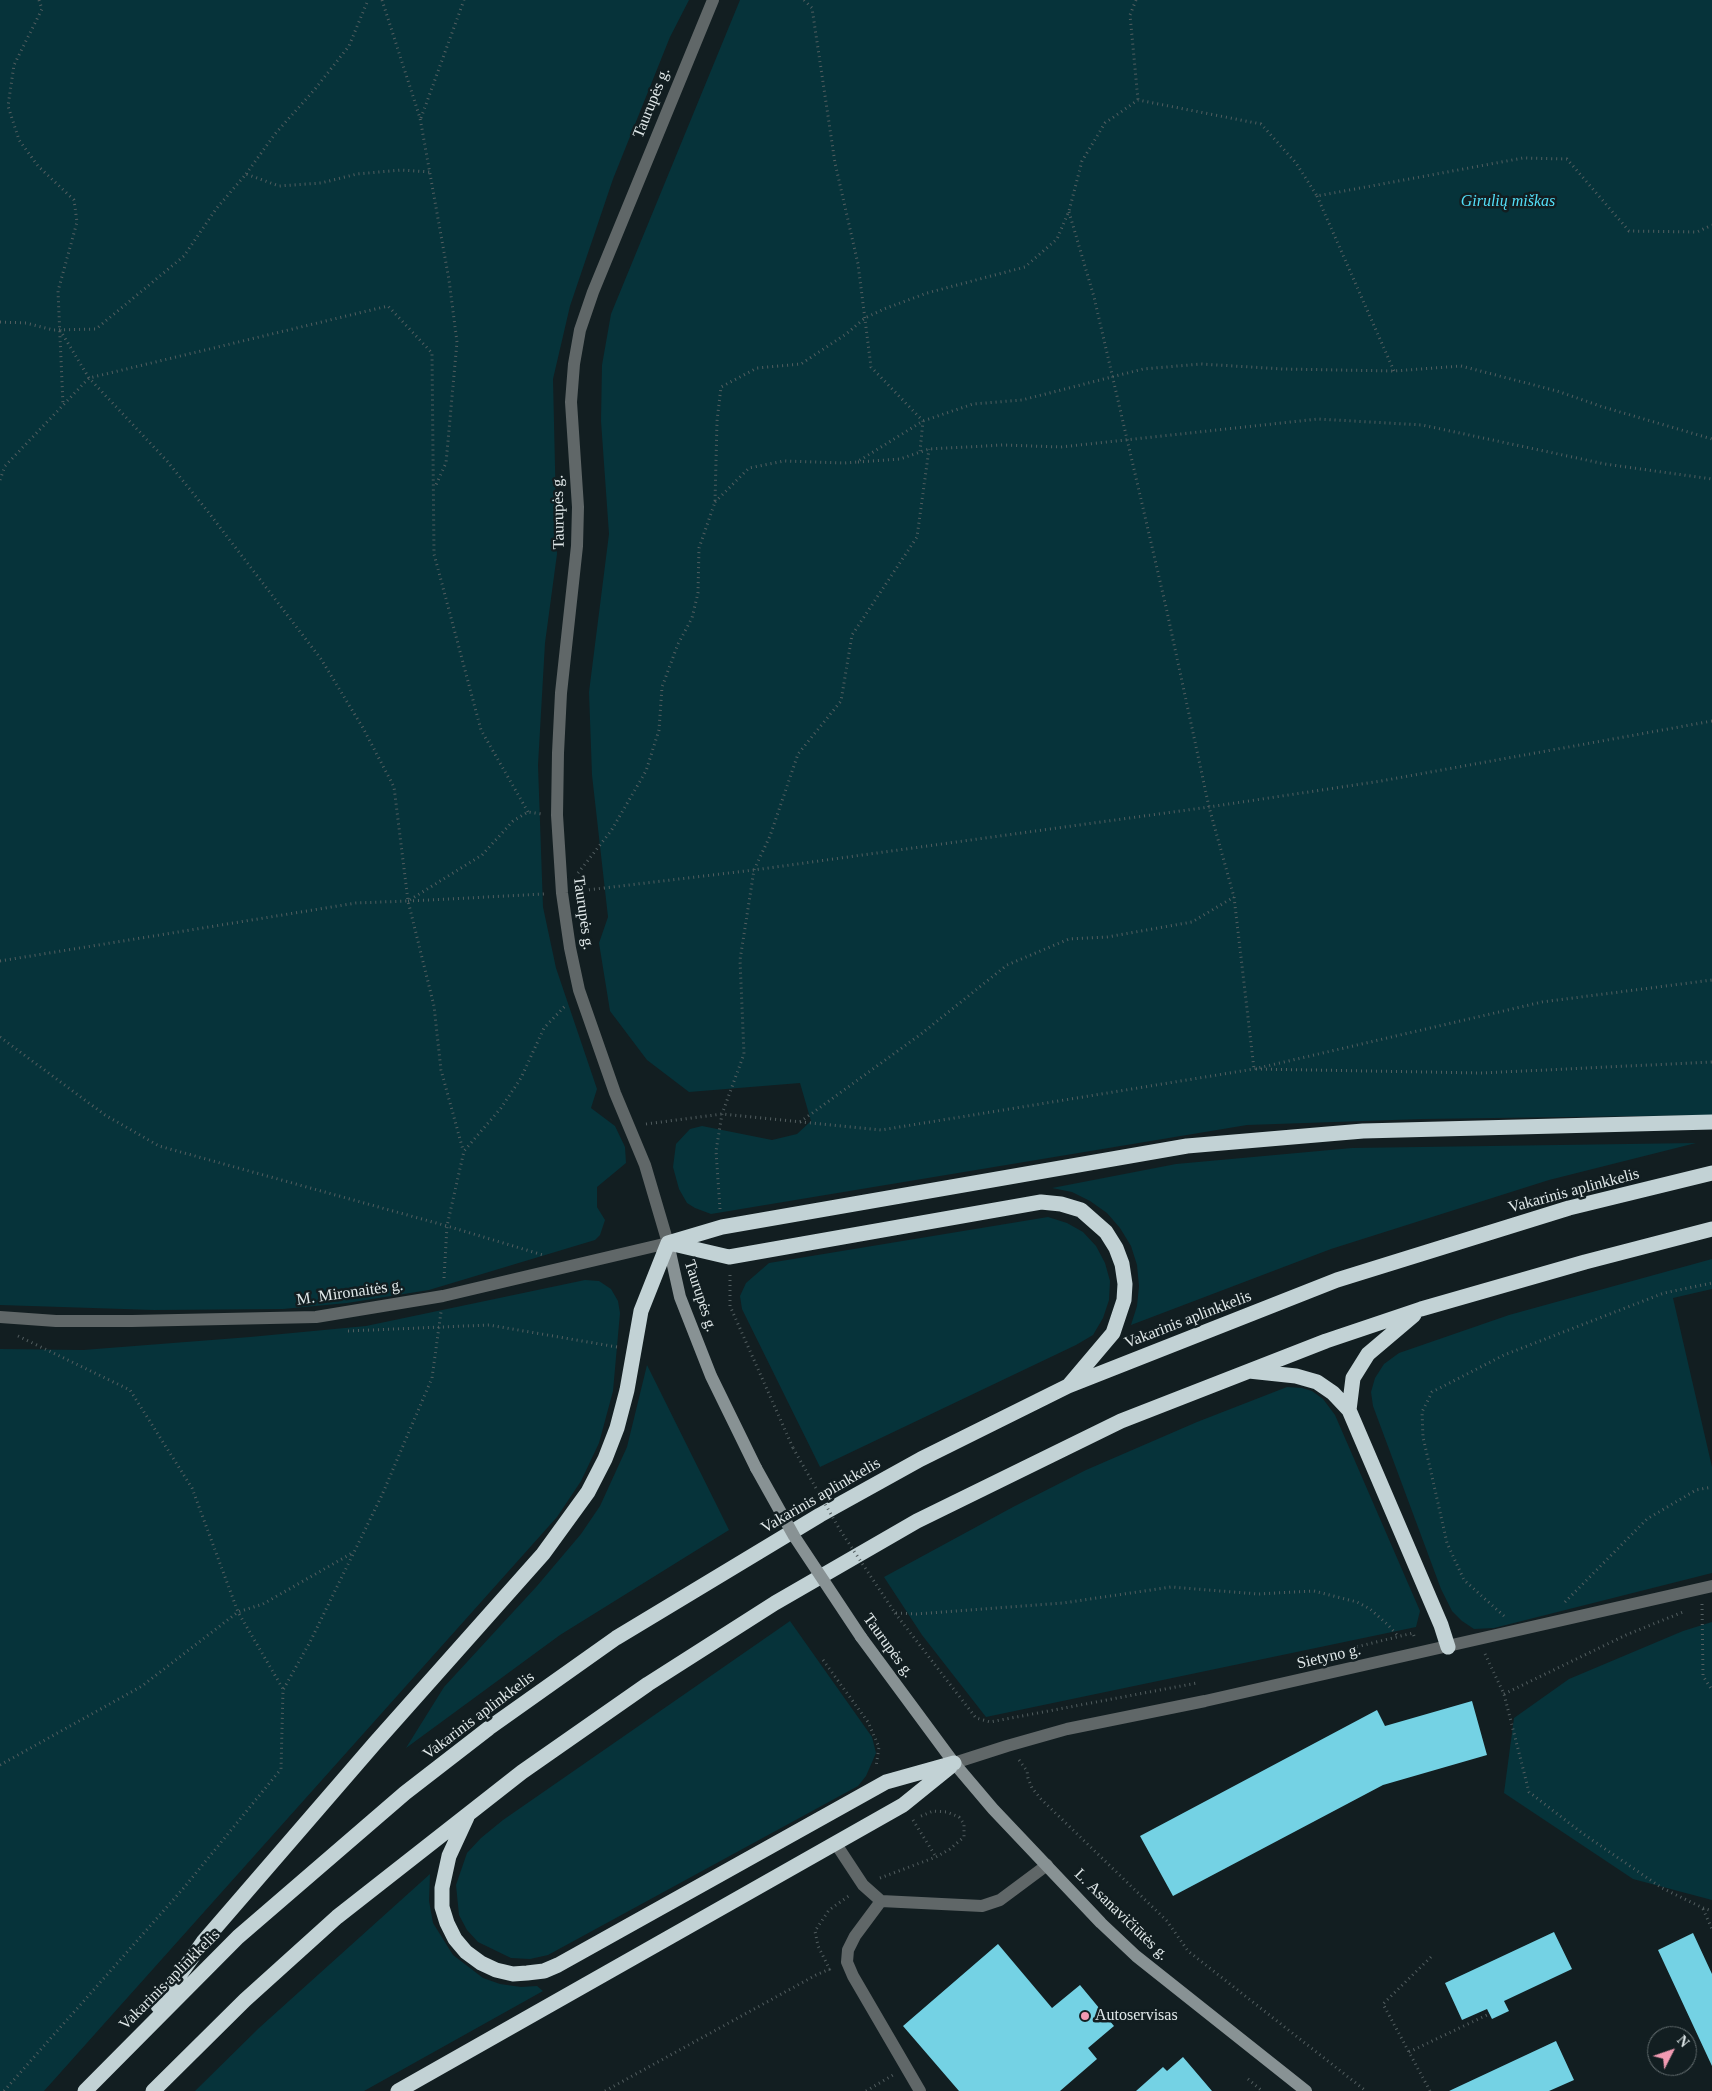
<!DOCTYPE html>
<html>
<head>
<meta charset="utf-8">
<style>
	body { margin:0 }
	#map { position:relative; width:1712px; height:2091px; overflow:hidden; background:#121e21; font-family:"Times New Roman",serif }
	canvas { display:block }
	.north { position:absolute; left:1647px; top:2026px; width:50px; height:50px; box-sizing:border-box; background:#121e21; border:1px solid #656f71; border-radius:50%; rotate:49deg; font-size:14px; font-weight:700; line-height:20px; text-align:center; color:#e1e9ea }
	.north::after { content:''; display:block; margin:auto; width:18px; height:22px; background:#f19ab2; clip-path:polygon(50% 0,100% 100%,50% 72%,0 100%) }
</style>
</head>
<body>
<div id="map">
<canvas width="1712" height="2091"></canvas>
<div class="north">N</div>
</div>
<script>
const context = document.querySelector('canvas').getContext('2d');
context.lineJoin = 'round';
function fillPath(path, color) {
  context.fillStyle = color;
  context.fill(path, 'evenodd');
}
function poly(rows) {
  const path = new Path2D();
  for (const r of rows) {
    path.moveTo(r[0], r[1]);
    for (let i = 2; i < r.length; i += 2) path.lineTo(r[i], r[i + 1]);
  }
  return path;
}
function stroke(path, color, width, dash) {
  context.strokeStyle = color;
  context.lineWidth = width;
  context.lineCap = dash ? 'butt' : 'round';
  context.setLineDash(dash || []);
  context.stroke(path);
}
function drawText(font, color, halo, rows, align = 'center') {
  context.font = font + ' "Times New Roman",serif';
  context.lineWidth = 5;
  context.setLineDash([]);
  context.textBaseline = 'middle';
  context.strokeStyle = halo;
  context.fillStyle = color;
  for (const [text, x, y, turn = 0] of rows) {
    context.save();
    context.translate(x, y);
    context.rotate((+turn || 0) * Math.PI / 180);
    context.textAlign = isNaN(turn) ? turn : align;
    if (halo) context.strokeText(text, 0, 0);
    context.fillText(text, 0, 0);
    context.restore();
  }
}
const green = poly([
	[0,0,689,0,670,37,613,179,570,306,553,379,557,554,545,643,538,765,543,907,556,968,597,1089,591,1108,615,1126,625,1147,626,1163,597,1187,597,1207,605,1220,600,1235,595,1240,429,1290,347,1303,283,1309,154,1310,0,1305],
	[740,0,1712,0,1712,1115,1422,1119,1247,1125,711,1214,695,1208,687,1203,679,1189,673,1167,676,1144,690,1129,702,1126,772,1140,797,1134,811,1121,800,1083,689,1092,647,1060,610,1011,599,943,608,917,592,775,589,692,609,534,601,421,602,365,611,314],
	[1696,1143,1549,1180,1331,1249,1131,1325,1137,1306,1139,1286,1137,1265,1131,1246,1120,1228,1107,1213,1090,1201,1072,1192,1052,1188,1176,1164,1352,1148],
	[1048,1217,1067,1223,1083,1232,1096,1246,1105,1263,1110,1281,1109,1300,1103,1318,1093,1335,1076,1345,820,1467,742,1309,740,1296,746,1283,769,1263],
	[1712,1259,1712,1289,1673,1298,1712,1467,1712,1573,1494,1628,1474,1629,1462,1621,1452,1611,1441,1589,1373,1406,1371,1392,1375,1378,1384,1364,1399,1353,1509,1315],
	[585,1280,599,1281,611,1289,618,1301,620,1313,613,1391,599,1443,581,1481,557,1517,44,2091,0,2091,0,1349,83,1350,250,1337,366,1326],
	[647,1365,729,1530,560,1635,406,1748,444,1687,537,1586,581,1534,600,1506,627,1447],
	[1287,1387,1302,1388,1312,1391,1323,1399,1335,1415,1420,1611,1416,1627,986,1717,922,1635,884,1577,1013,1507,1086,1470,1197,1422],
	[790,1621,872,1737,876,1753,866,1776,858,1786,548,1955,530,1959,511,1958,478,1942,467,1930,459,1915,456,1885,467,1853,481,1838,503,1820],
	[1712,1622,1712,1900,1633,1879,1504,1793,1514,1718,1569,1679,1683,1631],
	[430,1874,429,1901,433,1923,453,1955,483,1978,500,1984,521,1987,537,1986,543,1991,364,2091,195,2091,259,2028]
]);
const building = poly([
	[1472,1701,1487,1755,1383,1785,1173,1896,1140,1836,1377,1710,1385,1726],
	[1554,1932,1572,1969,1504,2001,1509,2011,1492,2019,1487,2009,1462,2020,1445,1983],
	[1693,1933,1712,1974,1712,2066,1658,1950],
	[998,1944,1052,2008,1080,1985,1114,2026,1088,2048,1097,2059,1060,2091,959,2091,903,2026],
	[1556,2041,1574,2080,1549,2091,1449,2091],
	[1183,2057,1212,2091,1136,2091,1163,2067,1167,2071]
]);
const path = poly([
	[39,0,42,9,14,65,8,106,19,140,38,166,74,200,77,222,58,291,63,405],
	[382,0,420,118,449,280,457,342,446,463,435,487],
	[804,0,812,8,835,163,858,264,871,367,923,421,920,451],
	[1136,0,1130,15,1138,100],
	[421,118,464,0],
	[246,174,275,134,315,89,349,46,368,0],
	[1317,196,1394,371],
	[1069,212,1094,297,1166,607,1209,807,1234,897,1254,1069,1482,1073,1712,1062],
	[0,322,26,323,53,330,96,329,184,256,216,209,246,174,279,186,321,183,357,174,401,170,430,172],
	[60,330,89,378,167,461,209,513,321,659,363,728,394,787,408,901,434,1006,441,1070,463,1150],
	[858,462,900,459,929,449,1003,445,1061,447,1318,419,1422,425,1605,464,1712,479],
	[0,480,5,466,89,378,388,306,432,353,434,554,481,730,528,812],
	[715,502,749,468,784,461,844,463,857,462,923,421,973,404,1022,400,1143,369,1201,364,1283,369,1394,371,1461,366,1557,391,1603,407,1712,439],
	[578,873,611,831,646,771,659,730,662,687,678,644,692,618,698,593,699,548,715,502,717,421,721,387,757,368,801,364,846,334,865,318,884,309,927,293,1025,267,1057,239,1069,211,1082,161,1105,123,1138,100,1261,124,1296,163,1317,196,1523,158,1567,159,1629,231,1697,232,1712,225],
	[579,891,754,870,1209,807,1381,781,1712,721],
	[408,901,545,894],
	[0,961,356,903,408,901,482,855,513,821,528,812,542,814],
	[0,1037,105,1115,159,1146,447,1226,543,1255],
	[800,1122,921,1034,1007,965,1069,939,1107,937,1192,922,1234,897],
	[646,1124,722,1114,881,1130,1254,1069,1542,1002,1712,980],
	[720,1209,716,1151,722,1114,744,1054,740,960,754,870,770,836,798,754,841,701,852,635,917,537,929,449],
	[730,1275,730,1306,793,1448],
	[444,1278,447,1226,464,1151,501,1108,521,1078,544,1028,566,1005],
	[348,1331,489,1325,617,1347],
	[18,1336,130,1390,192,1488,238,1612,283,1689],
	[1565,1602,1647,1519,1696,1490,1712,1487],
	[1702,1604,1703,1676,1712,1690],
	[895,1613,976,1718,990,1722,1197,1683],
	[896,1613,916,1614,1063,1603,1171,1587,1258,1594,1314,1591,1357,1602,1370,1609,1387,1624,1398,1636],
	[1504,1616,1464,1580,1447,1543,1423,1437,1422,1412,1432,1392,1504,1355,1664,1293,1712,1283],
	[1352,1648,1413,1633,1414,1636],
	[1485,1654,1504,1694,1529,1792,1582,1833,1662,1888,1703,1908,1712,1911],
	[823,1660,868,1722,879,1747,876,1767],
	[1504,1694,1626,1635,1683,1612],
	[1019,1760,1027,1771,1028,1778,1032,1788,1041,1799,1167,1921,1188,1951,1366,2091],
	[0,1765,142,1686,238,1612,263,1604,354,1552],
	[913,1820,936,1857],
	[880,1878,936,1857,950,1849,964,1837,964,1824,959,1817,947,1812,933,1811,919,1817],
	[1703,1909,1712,1929],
	[830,1970,818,1946,815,1931,829,1910,850,1895],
	[1409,2052,1489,2014],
	[1248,2079,1262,2091],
	[4,2091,182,1890,281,1769,283,1690,310,1642,382,1495,432,1378,441,1312],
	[605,2091,816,1975,830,1969],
	[866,2091,893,2075],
	[1430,2091,1383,2004,1433,1955]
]);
const street = poly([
	[0,1317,56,1321,132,1321,316,1317,443,1296,668,1243,645,1165,615,1093,579,990,570,948,562,893,557,815,558,753,561,693,577,546,578,507,571,402,574,364,580,330,593,292,713,0],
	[954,1763,1007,1746,1067,1729,1205,1701,1712,1586],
	[836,1844,863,1885,881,1901,982,1906,1000,1900,1047,1865],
	[881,1901,855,1936,848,1950,847,1962,853,1976,920,2091]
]);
const secondary = poly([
	[668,1243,680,1297,711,1376,756,1468],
	[861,1637,954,1763,993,1809,1101,1923,1136,1956,1306,2091]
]);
const highway = poly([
	[668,1243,722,1227,1187,1146,1363,1131,1712,1122],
	[669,1243,729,1257,1041,1202,1061,1204,1081,1210,1106,1232,1116,1248,1122,1264,1125,1284,1124,1300,1113,1333,1069,1385],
	[1249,1371,1296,1376,1317,1382,1333,1393,1349,1410,1441,1625,1448,1647],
	[1349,1410,1353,1378,1368,1354,1414,1315],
	[467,1817,449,1856,442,1888,442,1907,447,1923,455,1939,466,1952,481,1963,496,1970,513,1974,527,1973,544,1971,558,1965,886,1782,954,1763],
	[158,2006,203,1942,375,1743,543,1554,588,1492,605,1459,617,1428,627,1390,641,1311,668,1243],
	[85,2091,238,1937,405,1793,489,1728,616,1638,820,1515,921,1459,1068,1386,1337,1280,1569,1208,1712,1173],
	[153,2091,245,2000,337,1917,522,1772,648,1684,775,1603,917,1521,1121,1421,1326,1341,1421,1309,1585,1262,1712,1229],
	[398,2091,903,1805,950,1767]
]);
const pathBridge = poly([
	[793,1448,840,1530,895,1613]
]);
const secondaryBridge = poly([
	[756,1468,794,1536,861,1637]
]);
const markers = [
	[1085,2016,5,"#f19ab2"]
];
const streetNames = [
	["Taurupės g.",652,103,-68],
	["Taurupės g.",559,512,-91],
	["Taurupės g.",583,913,82],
	["Vakarinis aplinkkelis",1574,1191,-15],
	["M. Mironaitės g.",350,1293,-8],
	["Taurupės g.",700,1296,72],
	["Vakarinis aplinkkelis",1188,1320,-21],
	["Vakarinis aplinkkelis",821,1496,-30],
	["Taurupės g.",888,1646,54],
	["Sietyno g.",1329,1657,-13],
	["Vakarinis aplinkkelis",479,1716,-37],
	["L. Asanavičiūtės g.",1121,1915,44],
	["Vakarinis aplinkkelis",170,1980,-45]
];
const parkNames = [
	["Girulių miškas",1508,202]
];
const poiNames = [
	["Autoservisas",1095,2016]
];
fillPath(green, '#06333a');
fillPath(building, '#74d2e4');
stroke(path, '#535e60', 3, [1, 4]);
stroke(street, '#606768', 12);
stroke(secondary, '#889294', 12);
stroke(highway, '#c2d2d5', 15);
stroke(pathBridge, '#535e60', 3, [1, 4]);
stroke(secondaryBridge, '#889294', 12);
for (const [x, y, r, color] of markers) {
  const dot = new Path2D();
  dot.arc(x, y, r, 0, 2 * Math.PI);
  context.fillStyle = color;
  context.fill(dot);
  stroke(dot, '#121e21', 2);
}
drawText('16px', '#e1e9ea', '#121e21', streetNames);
drawText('italic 16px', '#53dff8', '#121e21', parkNames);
drawText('16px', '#e1e9ea', '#121e21', poiNames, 'left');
</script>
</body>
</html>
